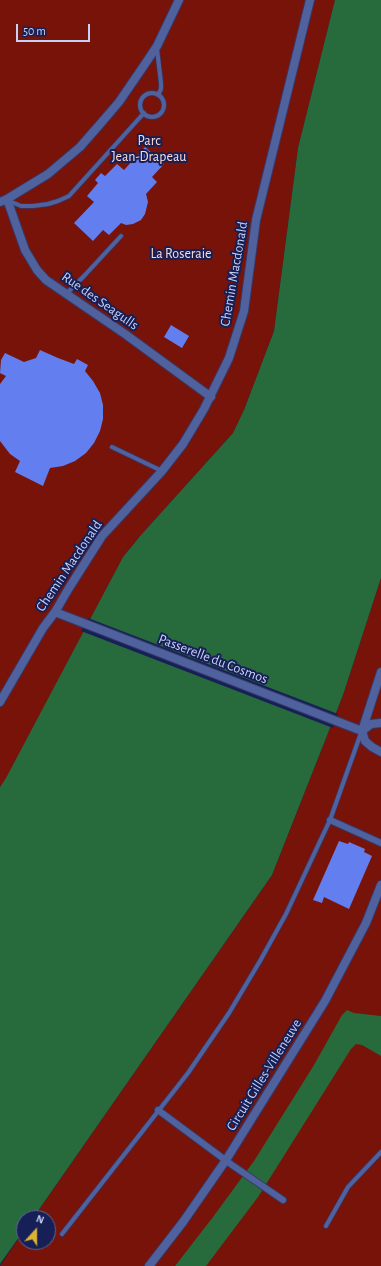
<!DOCTYPE html>
<html>
<head>
<meta charset="utf-8">
<style>
	body { margin:0 }
	#map { position:relative; width:381px; height:1266px; overflow:hidden; background:#161f56; font-family:"Alegreya Sans",sans-serif }
	canvas { display:block }
	.north { position:absolute; left:16px; top:1210px; width:40px; height:40px; box-sizing:border-box; background:#161f56; border:1px solid #5c6695; border-radius:50%; rotate:21deg; font-size:11px; font-weight:700; line-height:16px; text-align:center; color:#c6d1f4 }
	.north::after { content:''; display:block; margin:auto; width:14px; height:18px; background:#dab333; clip-path:polygon(50% 0,100% 100%,50% 72%,0 100%) }
	.scale { position:absolute; left:16px; top:24px; width:74px; height:18px; box-sizing:border-box; border:2px solid #c6d1f4; border-top:0; padding-left:5px; font-size:12px; line-height:14px; white-space:nowrap; color:#c6d1f4; -webkit-text-stroke:3px #161f56; paint-order:stroke }
</style>
</head>
<body>
<div id="map">
<canvas width="381" height="1266"></canvas>
<div class="north">N</div>
<div class="scale">50 m</div>
</div>
<script>
const context = document.querySelector('canvas').getContext('2d');
context.lineJoin = 'round';
function fillPath(path, color) {
  context.fillStyle = color;
  context.fill(path, 'evenodd');
}
function poly(rows) {
  const path = new Path2D();
  for (const r of rows) {
    if (r.length === 3) {
      path.moveTo(r[0] + r[2], r[1]);
      path.arc(r[0], r[1], r[2], 0, 2 * Math.PI);
      continue;
    }
    path.moveTo(r[0], r[1]);
    for (let i = 2; i < r.length; i += 2) path.lineTo(r[i], r[i + 1]);
  }
  return path;
}
function stroke(path, color, width, dash) {
  context.strokeStyle = color;
  context.lineWidth = width;
  context.lineCap = dash ? 'butt' : 'round';
  context.setLineDash(dash || []);
  context.stroke(path);
}
function drawText(font, color, halo, rows, align = 'center') {
  context.font = font + ' "Alegreya Sans",sans-serif';
  context.lineWidth = 4;
  context.setLineDash([]);
  context.textBaseline = 'middle';
  context.strokeStyle = halo;
  context.fillStyle = color;
  for (const [text, x, y, turn = 0] of rows) {
    context.save();
    context.translate(x, y);
    context.rotate((+turn || 0) * Math.PI / 180);
    context.textAlign = isNaN(turn) ? turn : align;
    if (halo) context.strokeText(text, 0, 0);
    context.fillText(text, 0, 0);
    context.restore();
  }
}
const green = poly([
	[0,0,335,0,298,148,274,331,244,410,233,433,141,535,123,557,6,779,0,787],
	[381,578,381,1266,0,1266,24,1230,24,1242,48,1242,48,1218,33,1218,272,875,343,695]
]);
const water = poly([
	[335,0,381,0,381,578,343,695,272,875,33,1218,24,1218,24,1230,0,1264,0,787,6,778,123,557,141,535,233,433,244,410,274,331,298,148],
	[347,1010,354,1013,381,1016,381,1056,362,1045,356,1044,351,1049,258,1197,206,1266,175,1266,213,1217,254,1161,314,1065,342,1015]
]);
const pier = poly([
	[88,618,338,714,333,728,81,631]
]);
const building = poly([
	[145,147,164,164,152,177,157,182,146,194,148,202,145,214,141,220,133,224,126,225,121,223,109,235,103,230,93,241,74,223,94,202,87,196,98,183,95,180,101,173,105,176,117,164,124,170],
	[171,325,189,336,182,348,164,337],
	[40,350,58,358,74,364,77,359,88,365,85,371,93,381,100,393,103,405,103,419,100,431,94,443,86,453,75,461,63,466,50,468,43,486,15,472,20,461,10,454,0,441,0,384,6,376,0,373,1,360,5,353,24,362,36,358],
	[339,841,348,844,349,842,365,849,364,852,372,856,349,909,324,897,322,903,313,900]
]);
const service = poly([
	[157,49,161,83,161,89,158,95],
	[152,105,12],
	[7,200,21,206,33,206,48,204,58,201,69,196,144,113],
	[67,293,84,276,121,236],
	[112,447,162,471],
	[326,1226,348,1187,381,1152],
	[62,1234,188,1073,229,1013,260,961,286,914,322,837,330,820,361,733]
]);
const pedestrian = poly([
	[330,820,381,843],
	[158,1110,232,1165,283,1200]
]);
const minor = poly([
	[7,199,25,250,37,270,46,280,125,334,211,397],
	[0,202,7,199,48,174,80,147,101,123,119,102,145,64,157,46,179,0],
	[55,612,362,731],
	[0,702,43,628,55,612,69,588,102,536,162,471,183,444,204,409,229,358,244,311,256,220,310,0],
	[362,731,381,672],
	[362,731,365,741,372,747,381,752],
	[362,731,371,724,381,723],
	[149,1266,183,1222,226,1160,325,1001,366,923,381,885]
]);
const parkNames = [
	["Parc",149,141],
	["Jean-Drapeau",149,157],
	["La Roseraie",181,254]
];
const streetNames = [
	["Chemin Macdonald",234,274,-80],
	["Rue des Seagulls",100,301,35],
	["Chemin Macdonald",69,566,-56],
	["Passerelle du Cosmos",213,659,21],
	["Circuit Gilles-Villeneuve",264,1075,-58]
];
fillPath(green, '#771308');
fillPath(water, '#276b3c');
fillPath(pier, '#161f56');
fillPath(building, '#637eee');
stroke(service, '#37396a', 5.5);
stroke(pedestrian, '#37396a', 8);
stroke(minor, '#37396a', 10);
stroke(service, '#50629e', 4);
stroke(pedestrian, '#50629e', 6);
stroke(minor, '#50629e', 8);
drawText('14px', '#fcd9d2', '#161f56', parkNames);
drawText('14px', '#c6d1f4', '#161f56', streetNames);
</script>
</body>
</html>
